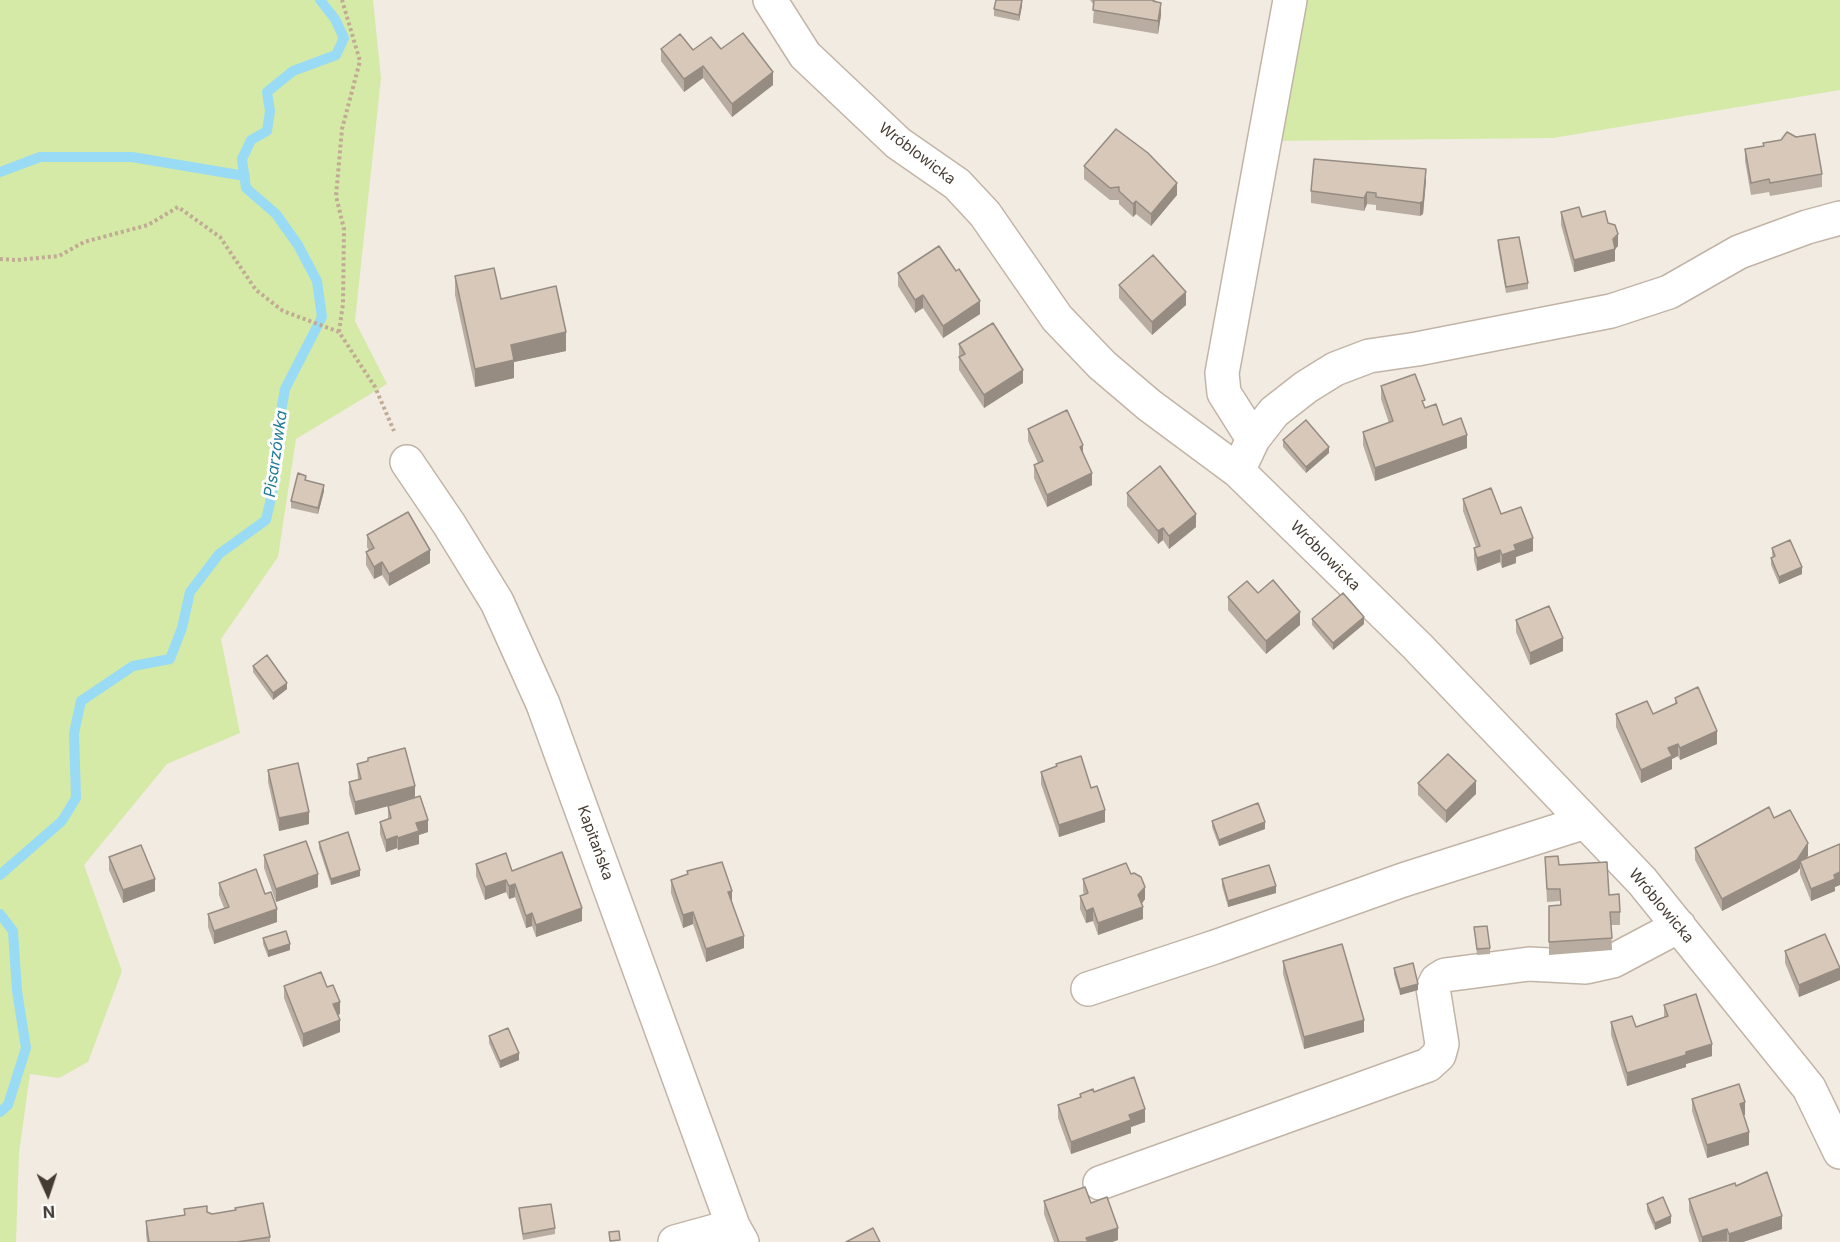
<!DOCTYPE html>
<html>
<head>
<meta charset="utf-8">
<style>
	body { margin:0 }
	#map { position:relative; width:1840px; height:1242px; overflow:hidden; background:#f2ebe2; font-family:Inter,sans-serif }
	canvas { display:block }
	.north { position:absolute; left:18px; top:1164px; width:60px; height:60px; -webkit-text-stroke:4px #fff; paint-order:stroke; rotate:177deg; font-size:16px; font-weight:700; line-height:24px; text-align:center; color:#443b32 }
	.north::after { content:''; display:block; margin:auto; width:21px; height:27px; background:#443b32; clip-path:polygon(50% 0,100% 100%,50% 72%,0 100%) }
</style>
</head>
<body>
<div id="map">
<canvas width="1840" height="1242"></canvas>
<div class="north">N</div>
</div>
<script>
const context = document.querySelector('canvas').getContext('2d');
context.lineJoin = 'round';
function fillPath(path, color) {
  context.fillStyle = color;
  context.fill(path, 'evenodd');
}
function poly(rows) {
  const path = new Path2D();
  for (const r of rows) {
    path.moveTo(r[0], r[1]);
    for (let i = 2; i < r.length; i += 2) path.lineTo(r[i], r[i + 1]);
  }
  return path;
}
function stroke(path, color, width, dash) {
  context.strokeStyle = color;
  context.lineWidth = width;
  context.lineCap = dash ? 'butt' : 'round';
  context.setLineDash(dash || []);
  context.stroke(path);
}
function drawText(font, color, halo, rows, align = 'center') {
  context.font = font + ' Inter,sans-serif';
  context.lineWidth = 6;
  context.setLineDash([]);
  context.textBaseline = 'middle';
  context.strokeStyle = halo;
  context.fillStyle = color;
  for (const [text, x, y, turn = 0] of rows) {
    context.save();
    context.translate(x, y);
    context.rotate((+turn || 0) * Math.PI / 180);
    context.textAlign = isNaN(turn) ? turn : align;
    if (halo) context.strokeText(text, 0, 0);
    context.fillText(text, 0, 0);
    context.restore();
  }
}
const green = poly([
	[0,0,373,0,381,78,355,321,387,384,296,439,278,557,221,639,240,733,167,764,84,865,122,971,88,1062,59,1078,30,1074,19,1153,16,1242,0,1242],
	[1298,0,1840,0,1840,90,1553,138,1268,141]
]);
const stream = poly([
	[0,172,40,157,132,157,245,176],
	[0,875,62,821,76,798,74,733,81,701,133,666,170,659,182,628,190,592,219,554,266,520,274,485,277,434,285,389,322,317,317,281,298,245,276,214,246,188,242,159,251,140,267,131,270,111,267,92,293,71,336,55,344,38,335,19,320,0],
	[0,914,13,931,17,991,26,1048,8,1105,0,1112]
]);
const path = poly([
	[0,259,17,260,59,256,84,242,148,225,178,207,220,237,256,290,283,311,339,332,375,387,394,431],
	[339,332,343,304,344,229,336,196,342,129,360,61,342,0]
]);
const minor = poly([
	[770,0,805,55,898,143,957,184,985,214,1057,318,1102,365,1149,405,1238,471,1417,646,1642,881,1809,1088,1840,1152],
	[1253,439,1224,393,1222,373,1290,0],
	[407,462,449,524,497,602,543,704,733,1226,742,1242],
	[1238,471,1253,439,1274,412,1306,387,1335,369,1369,356,1417,349,1611,311,1669,292,1739,252,1807,227,1840,218],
	[1088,989,1215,947,1403,880,1585,822],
	[1100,1183,1428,1065,1439,1055,1442,1044,1433,988,1437,980,1445,975,1529,964,1586,967,1613,961,1679,926],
	[675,1242,733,1226]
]);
const wall = poly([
	[1090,0,1155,0,1161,15,1158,34,1093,23,1094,5],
	[1022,6,1019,21,994,16,994,9],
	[661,49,693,50,721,49,773,85,732,117,703,78,684,92,661,61],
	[1745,149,1822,174,1822,187,1770,196,1769,192,1751,195,1745,161],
	[1084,166,1177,195,1151,226,1136,214,1133,217,1119,204,1119,200,1110,200,1084,179],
	[1426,181,1423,214,1420,216,1376,210,1376,205,1367,204,1364,211,1311,203,1311,191],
	[1561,212,1608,223,1618,246,1615,249,1615,261,1574,272,1561,225],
	[1498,240,1528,283,1528,289,1506,293,1498,247],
	[956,271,980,314,943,338,923,308,915,313,898,286,898,273],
	[455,276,501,299,566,351,514,362,514,378,475,387,455,295],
	[1119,285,1186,305,1152,335,1119,298],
	[959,344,1023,383,984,408,959,370],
	[1381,386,1425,408,1467,448,1375,481,1363,445,1363,432,1389,423,1381,399],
	[1028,429,1083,455,1092,485,1047,507,1034,478,1034,465,1038,463,1028,441],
	[1283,440,1329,453,1306,473,1283,447],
	[324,491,318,514,291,508,291,501],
	[1127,493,1196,527,1169,549,1163,540,1158,544,1127,506],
	[1463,499,1501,514,1533,551,1516,557,1516,563,1502,568,1500,562,1477,571,1474,560,1474,548,1476,547,1463,511],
	[367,535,430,563,389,586,382,575,374,579,366,565,366,552,369,551,367,547],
	[1772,548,1802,574,1779,584,1771,565,1771,558,1773,557,1772,554],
	[1258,593,1300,625,1266,654,1228,610,1228,597],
	[1312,619,1364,624,1333,650,1312,625],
	[1516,620,1563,651,1530,665,1516,632],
	[253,666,287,689,273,700,253,672],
	[1675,698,1717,744,1680,760,1678,756,1672,759,1672,769,1641,783,1616,727,1616,714,1653,714,1675,704],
	[368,758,415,798,428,832,419,835,419,844,398,850,397,848,386,852,380,834,380,822,388,819,388,806,397,803,355,815,349,794,349,782,358,780,357,764,368,761],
	[1056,764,1091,788,1105,822,1059,837,1041,784,1041,772,1056,767],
	[268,770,309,824,279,831,268,782],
	[1418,783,1476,794,1446,823,1418,795],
	[1774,818,1808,856,1806,858,1840,844,1840,885,1835,887,1835,891,1811,901,1800,874,1800,868,1797,872,1722,911,1695,860,1695,848],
	[1212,821,1265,829,1219,846,1212,827],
	[319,842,360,876,331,885,319,848],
	[264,855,318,887,276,902,264,868],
	[109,857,155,891,123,903,109,870],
	[1545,857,1609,895,1620,912,1620,925,1611,925,1612,950,1549,955,1549,906,1560,905,1560,901,1547,902],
	[476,864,512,871,582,921,536,937,532,926,526,928,515,897,509,899,506,892,485,900,476,876],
	[687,871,732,902,744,948,706,962,693,924,683,928,671,893,671,880,687,874],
	[1131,874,1145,899,1142,904,1143,919,1098,935,1093,921,1086,923,1080,909,1080,896,1084,895,1083,891,1083,879],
	[1222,879,1276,893,1228,907,1222,886],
	[219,883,265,894,277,922,214,944,208,927,208,914,224,908,219,895],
	[1474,927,1490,948,1490,954,1477,955],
	[263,938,290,950,268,957,263,944],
	[1785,951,1840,980,1799,997,1785,963],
	[1283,961,1364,1032,1304,1049,1283,974],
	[1394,968,1418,990,1400,995,1394,974],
	[284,986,327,987,340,1014,338,1015,340,1032,303,1047,284,998],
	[1664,1005,1712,1056,1686,1064,1686,1067,1627,1086,1611,1035,1611,1022,1636,1027,1664,1017],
	[489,1036,519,1060,500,1068,489,1043],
	[1094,1092,1145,1122,1131,1127,1131,1133,1071,1154,1058,1118,1058,1105,1080,1097,1080,1094],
	[1692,1099,1745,1115,1743,1115,1749,1145,1707,1158,1692,1111],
	[1736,1186,1782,1229,1743,1242,1699,1242,1689,1211,1689,1199],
	[1044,1201,1091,1203,1118,1240,1112,1242,1054,1242,1044,1214],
	[1647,1204,1671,1223,1655,1230,1647,1211],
	[519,1208,555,1228,555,1234,523,1240,519,1215],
	[184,1209,207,1212,270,1237,270,1242,147,1242,146,1234,146,1221,184,1215]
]);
const shadedWall = poly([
	[1022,0,1022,6,1019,21,1019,15],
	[1161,3,1161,15,1158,34,1158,21],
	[703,66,703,78,684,92,684,79],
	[773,72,773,85,732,117,732,104],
	[1426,169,1426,181,1423,214,1420,216,1420,203],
	[1177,183,1177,195,1151,226,1151,214],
	[1367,192,1367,204,1364,211,1364,198],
	[1136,201,1136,214,1133,217,1133,204],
	[1618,234,1618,246,1615,249,1615,261,1574,272,1574,260,1613,239],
	[1186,292,1186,305,1152,335,1152,322],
	[923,295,923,308,915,313,915,300],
	[980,301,980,314,943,338,943,326],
	[566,332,566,351,514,362,514,378,475,387,475,369,511,345],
	[1023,370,1023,383,984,408,984,395],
	[1467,435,1467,448,1375,481,1375,468],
	[1083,445,1083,457,1080,447],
	[1329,447,1329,453,1306,473,1306,467],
	[1092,473,1092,485,1047,507,1047,495],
	[324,485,324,491,318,514,318,508],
	[1196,514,1196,527,1169,549,1169,536],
	[1163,528,1163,540,1158,544,1158,531],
	[1533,538,1533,551,1516,557,1516,563,1502,568,1502,555,1514,545],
	[430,550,430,563,389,586,389,574],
	[1500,550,1500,562,1477,571,1477,558],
	[382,562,382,575,374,579,374,567],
	[1802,567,1802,574,1779,584,1779,577],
	[1300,612,1300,625,1266,654,1266,641],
	[1364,617,1364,624,1333,650,1333,643],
	[1563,638,1563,651,1530,665,1530,653],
	[287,683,287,689,273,700,273,693],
	[1717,731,1717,744,1680,760,1680,748],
	[1678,744,1678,756,1672,759,1672,769,1641,783,1641,770,1668,748],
	[1476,781,1476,794,1446,823,1446,811],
	[415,786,415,799,355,815,355,802],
	[1105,810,1105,822,1059,837,1059,825],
	[309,812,309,824,279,831,279,818],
	[428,820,428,832,419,835,419,844,398,850,398,838,416,823],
	[1265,822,1265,829,1219,846,1219,840],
	[397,836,397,848,386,852,386,840],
	[1808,843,1808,856,1801,865,1800,861,1800,868,1797,872,1722,911,1722,899],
	[360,870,360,876,331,885,331,879],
	[1840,872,1840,885,1835,887,1835,891,1811,901,1811,889,1834,875],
	[318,874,318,887,276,902,276,889],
	[155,879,155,891,123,903,123,890],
	[506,880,506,892,485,900,485,887],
	[515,884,515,897,509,899,509,886],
	[1276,886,1276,893,1228,907,1228,901],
	[1145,887,1145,899,1138,908,1138,895],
	[732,891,732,903,728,892],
	[1143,907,1143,919,1098,935,1098,923],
	[582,908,582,921,536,937,536,925],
	[1093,908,1093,921,1086,923,1086,911],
	[277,909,277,922,214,944,214,931],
	[693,912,693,924,683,928,683,915],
	[532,913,532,926,526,928,526,916],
	[744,936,744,948,706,962,706,949],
	[290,944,290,950,268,957,268,951],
	[1840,968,1840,980,1799,997,1799,985],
	[1418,984,1418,990,1400,995,1400,989],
	[340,1002,340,1014,333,1017,333,1004],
	[340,1020,340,1032,303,1047,303,1034],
	[1364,1020,1364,1032,1304,1049,1304,1037],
	[1712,1044,1712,1056,1686,1064,1686,1067,1627,1086,1627,1073,1686,1052],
	[519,1053,519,1060,500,1068,500,1061],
	[1745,1102,1745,1115,1740,1117,1740,1104],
	[1145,1109,1145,1122,1131,1127,1131,1133,1071,1154,1071,1142,1129,1115],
	[1749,1132,1749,1145,1707,1158,1707,1145],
	[1671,1216,1671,1223,1655,1230,1655,1223],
	[1782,1216,1782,1229,1743,1242,1729,1242,1729,1234],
	[1118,1228,1118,1240,1112,1242,1086,1242,1086,1238],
	[1727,1229,1727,1241,1702,1242,1702,1237]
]);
const building = poly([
	[996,0,1022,0,1019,15,994,9,996,0],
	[1094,0,1153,0,1153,1,1161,3,1158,21,1093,10,1094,0],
	[743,33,773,72,732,104,703,66,684,79,661,49,680,34,693,50,711,37,721,49,743,33],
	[1116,129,1148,153,1177,183,1151,214,1136,201,1133,204,1119,191,1119,187,1110,188,1084,166,1116,129],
	[1787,132,1796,137,1815,134,1822,174,1770,183,1769,179,1751,183,1745,149,1764,146,1763,143,1781,140,1787,132],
	[1314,159,1426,169,1423,201,1420,203,1376,197,1376,193,1367,192,1364,198,1311,191,1314,159],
	[1579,207,1582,217,1605,211,1608,223,1615,225,1618,234,1613,239,1615,249,1574,260,1561,212,1579,207],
	[1519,237,1528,283,1506,287,1498,240,1519,237],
	[939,246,956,271,959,269,980,301,943,326,923,295,915,300,898,273,939,246],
	[1153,255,1186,292,1152,322,1119,285,1153,255],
	[494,268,501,299,556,286,566,332,511,345,514,360,475,369,455,276,494,268],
	[993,323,1023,370,984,395,959,357,965,354,959,344,993,323],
	[1415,374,1425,400,1422,401,1425,408,1436,404,1443,425,1461,418,1467,435,1375,468,1363,432,1393,421,1381,386,1415,374],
	[1067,410,1083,445,1080,447,1092,473,1047,495,1034,465,1043,461,1028,429,1067,410],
	[1306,420,1329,447,1306,467,1283,440,1306,420],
	[1160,466,1196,514,1169,536,1163,528,1158,531,1127,493,1160,466],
	[298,473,306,476,305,480,324,485,318,508,291,501,298,473],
	[1491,488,1501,514,1521,507,1533,538,1514,545,1516,550,1502,555,1500,550,1477,558,1474,548,1480,546,1463,499,1491,488],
	[408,512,430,550,389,574,382,562,374,567,366,552,374,548,367,535,408,512],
	[1790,540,1802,567,1779,577,1771,558,1775,556,1772,548,1790,540],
	[1273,580,1300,612,1266,641,1228,597,1247,581,1258,593,1273,580],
	[1343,593,1364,617,1333,643,1312,619,1343,593],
	[1549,606,1563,638,1530,653,1516,620,1549,606],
	[267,655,287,683,273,693,253,666,267,655],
	[1698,687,1717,731,1680,748,1678,744,1668,748,1672,756,1641,770,1616,714,1647,701,1653,714,1677,703,1675,698,1698,687],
	[405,748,415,786,355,802,349,782,361,779,357,764,368,761,368,758,405,748],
	[1448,754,1476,781,1446,811,1418,783,1448,754],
	[1081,756,1091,788,1097,786,1105,810,1059,825,1041,772,1057,766,1056,764,1081,756],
	[298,763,309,812,279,818,268,770,298,763],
	[420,796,428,820,416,823,419,831,398,838,397,836,386,840,380,822,391,818,388,806,420,796],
	[1258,803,1265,822,1219,840,1212,821,1258,803],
	[1769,807,1774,818,1790,810,1808,843,1797,860,1722,899,1695,848,1769,807],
	[348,832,360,870,331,879,319,842,348,832],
	[306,841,318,874,276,889,264,855,306,841],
	[1840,844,1840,872,1834,875,1835,879,1811,889,1800,861,1840,844],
	[141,845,155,879,123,890,109,857,141,845],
	[562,852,582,908,536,925,532,913,526,916,515,884,509,886,506,880,485,887,476,864,506,853,512,871,562,852],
	[1558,856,1559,865,1607,862,1609,895,1619,894,1620,912,1610,912,1612,938,1549,942,1549,906,1561,905,1560,889,1547,889,1545,857,1558,856],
	[722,862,732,891,728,892,744,936,706,949,693,912,683,915,671,880,688,874,687,871,722,862],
	[1126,863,1131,874,1134,873,1141,877,1145,887,1138,895,1143,907,1098,923,1093,908,1086,911,1080,896,1088,893,1083,879,1126,863],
	[1269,865,1276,886,1228,901,1222,879,1269,865],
	[256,869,265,894,271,892,277,909,214,931,208,914,229,907,219,883,256,869],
	[1487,926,1490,948,1477,949,1474,927,1487,926],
	[286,931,290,944,268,951,263,938,286,931],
	[1825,934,1840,968,1799,985,1785,951,1825,934],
	[1342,944,1364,1020,1304,1037,1283,961,1342,944],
	[1413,963,1418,984,1400,989,1394,968,1413,963],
	[321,972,327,987,333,985,340,1002,333,1004,340,1020,303,1034,284,986,321,972],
	[1696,994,1712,1044,1686,1052,1686,1055,1627,1073,1611,1022,1632,1016,1636,1027,1668,1016,1664,1005,1696,994],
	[508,1028,519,1053,500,1061,489,1036,508,1028],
	[1134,1077,1145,1109,1129,1115,1131,1120,1071,1142,1058,1105,1081,1097,1080,1094,1093,1089,1094,1092,1134,1077],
	[1739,1084,1745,1102,1740,1104,1749,1132,1707,1145,1692,1099,1739,1084],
	[1767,1172,1782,1216,1729,1234,1727,1229,1702,1237,1689,1199,1735,1183,1736,1186,1767,1172],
	[1085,1187,1091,1203,1107,1197,1118,1228,1086,1238,1088,1242,1059,1242,1044,1201,1085,1187],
	[1663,1197,1671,1216,1655,1223,1647,1204,1663,1197],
	[263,1203,270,1237,237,1242,149,1242,146,1221,185,1215,184,1209,207,1206,207,1212,212,1214,236,1210,235,1208,263,1203],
	[551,1204,555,1228,523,1234,519,1208,551,1204],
	[873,1228,880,1242,846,1242,873,1228],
	[619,1231,620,1240,610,1241,609,1232,619,1231]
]);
const streetNames = [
	["Wróblowicka",917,154,37],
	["Wróblowicka",1325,556,45],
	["Kapitańska",595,843,70],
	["Wróblowicka",1661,906,50]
];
const waterNames = [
	["Pisarzówka",276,454,-82]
];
fillPath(green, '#d5eaa7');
stroke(stream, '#99dbf4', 10);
stroke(minor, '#c1b4a7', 36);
stroke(path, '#c1ab95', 4, [3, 3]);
stroke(minor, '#fff', 33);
fillPath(wall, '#b9aca0');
fillPath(shadedWall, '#968c82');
fillPath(building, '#d7c8ba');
stroke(building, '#968c82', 1.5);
drawText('15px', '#443b32', '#fff', streetNames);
drawText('italic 16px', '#237a9c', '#fff', waterNames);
</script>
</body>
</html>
